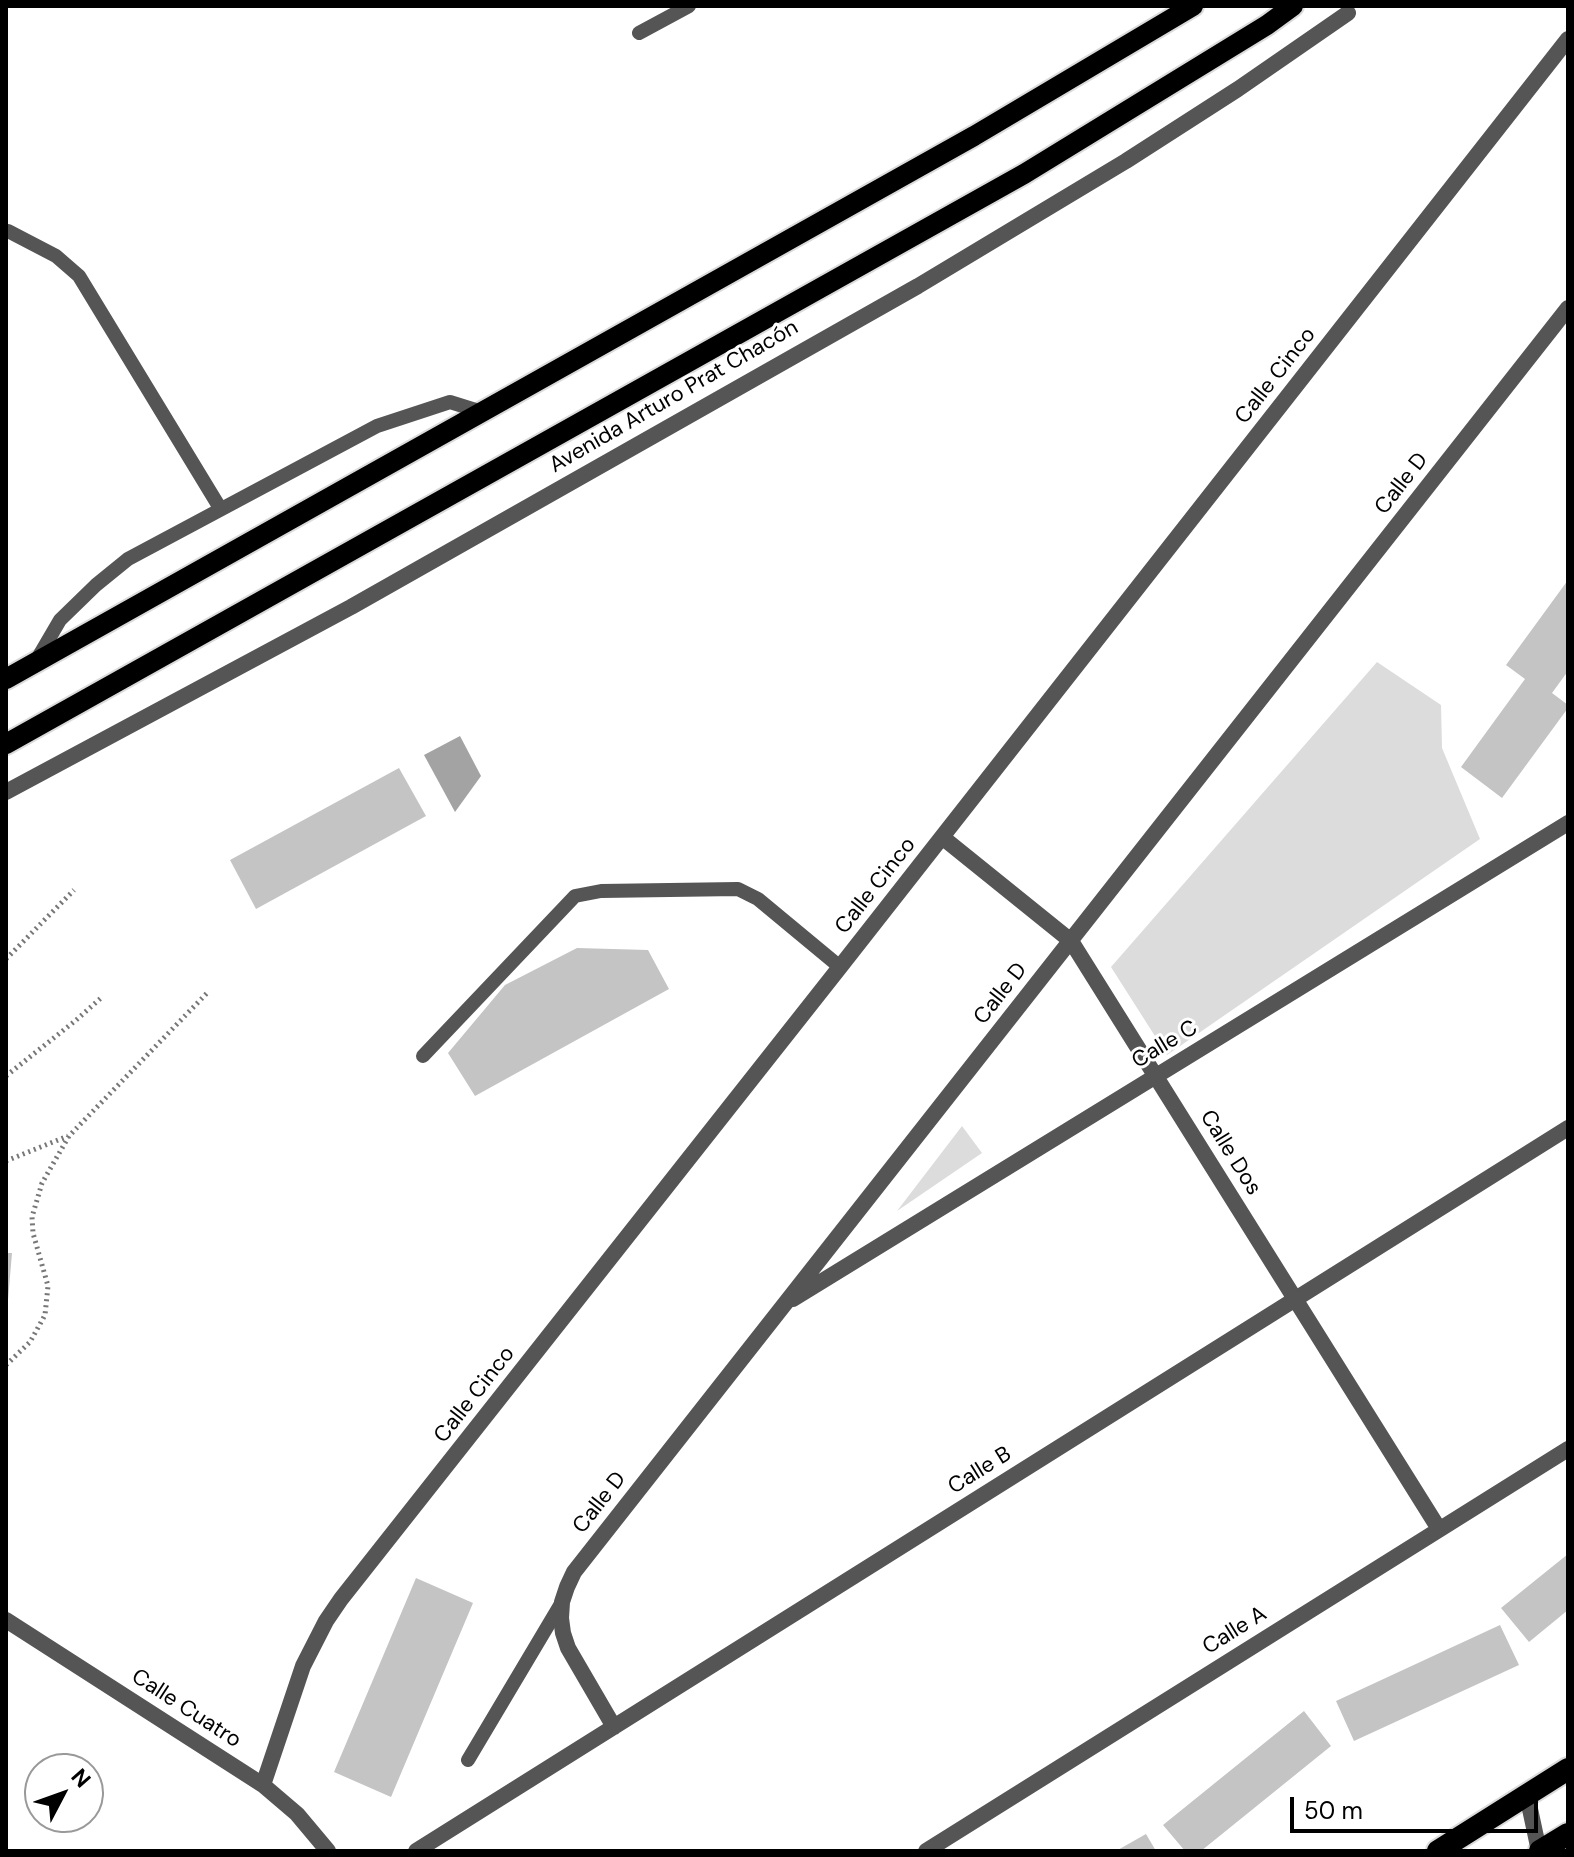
<!DOCTYPE html>
<html>
<head>
<meta charset="utf-8">
<style>
	body { margin:0 }
	#map { position:relative; width:1574px; height:1857px; overflow:hidden; background:#fff; font-family:"DM Sans",sans-serif }
	canvas { display:block }
	.frame { position:absolute; inset:0; border:8px solid #000; pointer-events:none }
	.north { position:absolute; left:24px; top:1753px; width:80px; height:80px; box-sizing:border-box; background:#fff; border:2px solid #999; border-radius:50%; rotate:49deg; font-size:22px; font-weight:700; line-height:32px; text-align:center; color:#000 }
	.north::after { content:''; display:block; margin:auto; width:28px; height:36px; background:#000; clip-path:polygon(50% 0,100% 100%,50% 72%,0 100%) }
	.scale { position:absolute; left:1290px; top:1797px; width:248px; height:36px; box-sizing:border-box; border:4px solid #000; border-top:0; padding-left:10px; font-size:24px; line-height:28px; white-space:nowrap; color:#000; -webkit-text-stroke:6px #fff; paint-order:stroke }
</style>
</head>
<body>
<div id="map">
<canvas width="1574" height="1857"></canvas>
<div class="frame"></div>
<div class="north">N</div>
<div class="scale">50 m</div>
</div>
<script>
const context = document.querySelector('canvas').getContext('2d');
context.lineJoin = 'round';
function fillPath(path, color) {
  context.fillStyle = color;
  context.fill(path, 'evenodd');
}
function poly(rows) {
  const path = new Path2D();
  for (const r of rows) {
    path.moveTo(r[0], r[1]);
    for (let i = 2; i < r.length; i += 2) path.lineTo(r[i], r[i + 1]);
  }
  return path;
}
function stroke(path, color, width, dash) {
  context.strokeStyle = color;
  context.lineWidth = width;
  context.lineCap = dash ? 'butt' : 'round';
  context.setLineDash(dash || []);
  context.stroke(path);
}
function drawText(font, color, halo, rows, align = 'center') {
  context.font = font + ' "DM Sans",sans-serif';
  context.lineWidth = 6;
  context.setLineDash([]);
  context.textBaseline = 'middle';
  context.strokeStyle = halo;
  context.fillStyle = color;
  for (const [text, x, y, turn = 0] of rows) {
    context.save();
    context.translate(x, y);
    context.rotate((+turn || 0) * Math.PI / 180);
    context.textAlign = isNaN(turn) ? turn : align;
    if (halo) context.strokeText(text, 0, 0);
    context.fillText(text, 0, 0);
    context.restore();
  }
}
const green = poly([
	[1377,662,1441,705,1442,748,1480,839,1167,1055,1111,967],
	[962,1126,982,1153,897,1211]
]);
const water = poly([
	[460,736,481,776,455,812,424,755]
]);
const building = poly([
	[1568,580,1568,671,1552,693,1568,705,1568,708,1502,798,1461,767,1525,679,1506,665],
	[399,768,426,816,256,909,230,860],
	[577,948,648,950,669,989,475,1096,448,1053,505,985],
	[6,1253,12,1253,8,1300,6,1300],
	[1568,1554,1568,1610,1529,1642,1501,1608],
	[416,1578,473,1603,391,1797,334,1772],
	[1500,1625,1519,1665,1354,1741,1336,1701],
	[1304,1711,1331,1746,1201,1851,1185,1851,1163,1825],
	[1146,1834,1156,1851,1116,1851]
]);
const path = poly([
	[6,959,74,890],
	[6,1076,75,1021,101,998],
	[6,1161,68,1136],
	[6,1365,30,1342,45,1315,48,1286,33,1233,32,1217,42,1183,69,1136,209,991]
]);
const service = poly([
	[639,33,689,6],
	[6,231,8,231,56,256,79,276,220,508],
	[36,661,60,620,96,585,128,559,377,426,450,402,482,412],
	[423,1056,575,896,601,891,738,889,758,899,840,967],
	[468,1760,562,1602]
]);
const minor = poly([
	[6,792,351,607,918,286,1126,161,1238,89,1348,13],
	[942,837,1071,941,1439,1529],
	[793,1299,1568,823],
	[6,1620,263,1785,297,1814,328,1851],
	[614,1727,568,1648,563,1633,561,1618,562,1602,567,1587,574,1572,1568,308],
	[263,1785,303,1666,326,1621,341,1599,840,967,1568,39],
	[1527,1795,1539,1851],
	[416,1851,1568,1128],
	[926,1851,1568,1449]
]);
const primary = poly([
	[6,679,974,136,1193,6],
	[6,744,1024,174,1267,25,1293,6]
]);
const trunk = poly([
	[1438,1851,1568,1769],
	[1540,1851,1568,1834]
]);
const streetNames = [
	["Calle Cinco",1276,376,-52],
	["Avenida Arturo Prat Chacón",674,397,-30],
	["Calle D",1402,484,-52],
	["Calle Cinco",876,886,-52],
	["Calle D",1001,994,-52],
	["Calle C",1165,1045,-31],
	["Calle Dos",1230,1153,58],
	["Calle Cinco",475,1395,-52],
	["Calle B",980,1471,-32],
	["Calle D",600,1503,-52],
	["Calle A",1235,1631,-32],
	["Calle Cuatro",186,1709,33]
];
fillPath(green, '#dcdcdc');
fillPath(water, '#a3a3a3');
fillPath(building, '#c4c4c4');
stroke(primary, '#dbdbdb', 24);
stroke(trunk, '#dbdbdb', 26);
stroke(path, '#777', 5, [2, 4]);
stroke(service, '#555', 14);
stroke(minor, '#555', 16);
stroke(primary, '#000', 20);
stroke(trunk, '#000', 22);
drawText('22px', '#000', '#fff', streetNames);
</script>
</body>
</html>
